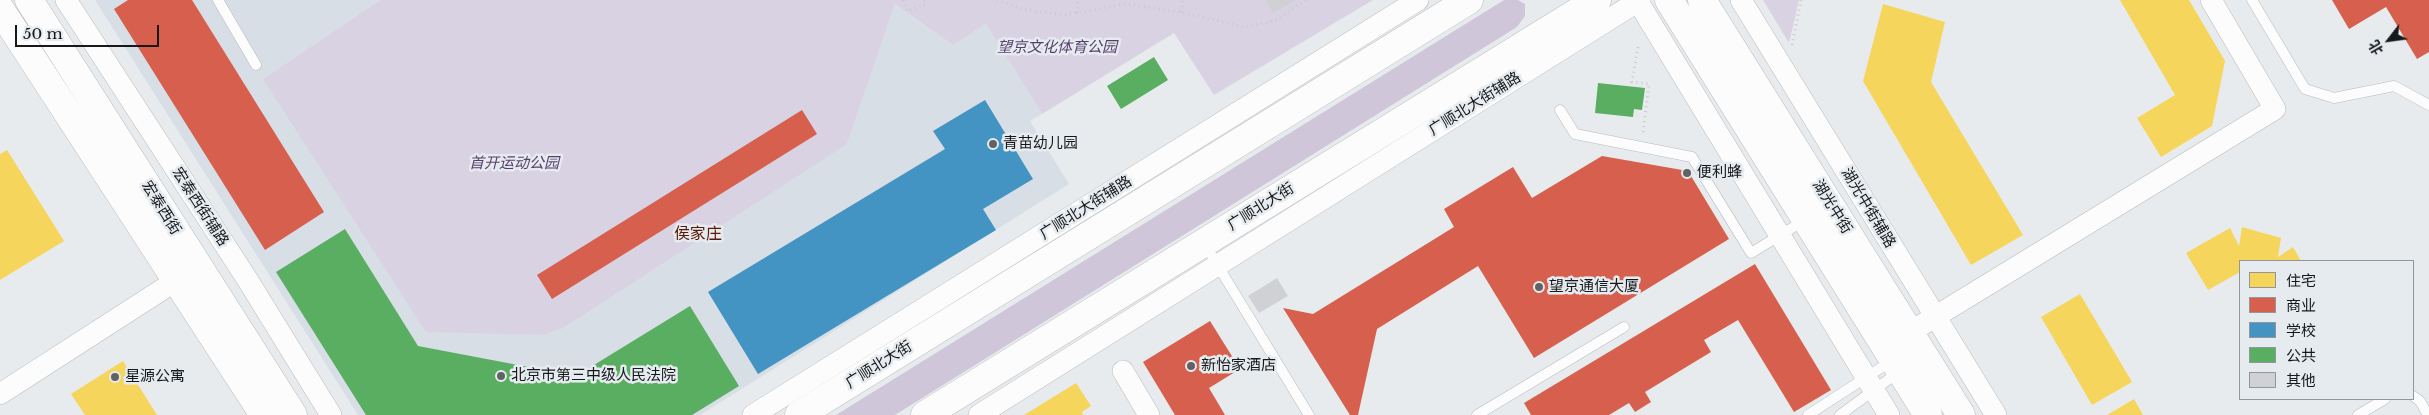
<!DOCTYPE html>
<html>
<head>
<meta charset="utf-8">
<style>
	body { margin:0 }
	#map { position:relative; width:2429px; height:415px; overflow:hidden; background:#e8ebee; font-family:"Libre Baskerville","Noto Sans SC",serif }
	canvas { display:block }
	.legend { position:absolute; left:2239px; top:260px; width:175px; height:140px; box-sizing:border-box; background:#e6ebf0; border:1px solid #93979a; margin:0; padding:6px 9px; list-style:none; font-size:15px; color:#16181a }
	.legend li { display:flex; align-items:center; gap:10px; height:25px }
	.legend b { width:25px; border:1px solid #93979a }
	.north { position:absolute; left:2364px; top:15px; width:50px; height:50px; -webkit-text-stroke:4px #e6ebf0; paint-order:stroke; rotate:240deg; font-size:14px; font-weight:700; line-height:20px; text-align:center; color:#16181a }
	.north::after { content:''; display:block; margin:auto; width:18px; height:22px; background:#16181a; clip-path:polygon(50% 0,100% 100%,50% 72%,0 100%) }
	.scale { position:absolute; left:15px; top:25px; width:144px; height:22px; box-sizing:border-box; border:2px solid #16181a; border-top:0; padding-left:6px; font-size:15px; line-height:18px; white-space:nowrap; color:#16181a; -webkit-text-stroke:4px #e6ebf0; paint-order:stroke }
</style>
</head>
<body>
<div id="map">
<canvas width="2429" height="415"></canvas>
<ul class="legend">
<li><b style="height:14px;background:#f6d55c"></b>住宅</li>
<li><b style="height:14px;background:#d6604d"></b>商业</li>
<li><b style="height:14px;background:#4393c3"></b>学校</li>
<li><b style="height:14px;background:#5aae61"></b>公共</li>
<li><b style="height:14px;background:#cfd1d4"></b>其他</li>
</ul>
<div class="north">北</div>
<div class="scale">50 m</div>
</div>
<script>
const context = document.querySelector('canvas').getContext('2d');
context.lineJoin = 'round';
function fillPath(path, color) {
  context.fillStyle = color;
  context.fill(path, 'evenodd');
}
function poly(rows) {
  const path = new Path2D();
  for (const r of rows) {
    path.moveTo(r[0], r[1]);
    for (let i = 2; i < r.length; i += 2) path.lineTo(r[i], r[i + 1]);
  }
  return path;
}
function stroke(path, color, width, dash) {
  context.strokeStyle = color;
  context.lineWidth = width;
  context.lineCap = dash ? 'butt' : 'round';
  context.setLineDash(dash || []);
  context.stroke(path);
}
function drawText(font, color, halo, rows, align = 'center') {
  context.font = font + ' "Libre Baskerville","Noto Sans SC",serif';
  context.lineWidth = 5;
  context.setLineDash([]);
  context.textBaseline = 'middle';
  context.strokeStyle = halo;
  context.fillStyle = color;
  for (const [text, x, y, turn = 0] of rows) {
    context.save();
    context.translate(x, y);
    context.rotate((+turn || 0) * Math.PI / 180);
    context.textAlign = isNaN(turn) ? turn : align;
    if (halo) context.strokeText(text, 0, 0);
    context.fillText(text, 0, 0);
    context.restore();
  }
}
const built = poly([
	[95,0,380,0,263,79,847,144,895,4,953,45,986,24,1042,114,1030,121,1069,184,700,415,358,415]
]);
const green = poly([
	[380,0,1373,0,1214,95,1174,33,1042,114,986,24,953,45,895,4,847,144,563,328,543,335,426,332,263,79],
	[1763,0,1799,0,1789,43]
]);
const forest = poly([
	[1504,0,1518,0,1525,4,1525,16,1517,27,895,415,836,415]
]);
const homes = poly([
	[2120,0,2189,0,2225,61,2212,126,2161,157,2137,118,2175,95],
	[1883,4,1945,22,1931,82,2023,235,1971,265,1863,81],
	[7,150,64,241,0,280,0,154],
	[2242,227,2281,238,2278,257,2293,247,2301,261,2240,261,2240,272,2208,290,2186,253,2230,228,2239,246],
	[2080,294,2132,382,2092,405,2041,317],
	[123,361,157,415,85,415,71,394],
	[1076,383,1091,406,1082,412,1083,415,1024,415],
	[2134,399,2143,415,2107,415]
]);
const shops = poly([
	[128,0,192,0,324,212,265,250,114,9],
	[2332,0,2429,0,2429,52,2417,59,2386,7,2349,29],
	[802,110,817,134,552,299,537,275],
	[1602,156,1688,171,1729,239,1534,358,1478,266,1377,329,1358,415,1350,415,1283,308,1313,314,1454,227,1444,209,1513,167,1532,198],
	[1755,264,1831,390,1794,412,1738,320,1704,340,1711,352,1645,392,1651,402,1635,412,1629,403,1609,415,1531,415,1524,403],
	[1210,321,1240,369,1209,388,1225,415,1175,415,1143,362]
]);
const schools = poly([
	[985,100,1033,179,983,209,996,230,758,374,708,292,945,149,933,131]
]);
const public = poly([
	[1154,57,1168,80,1121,109,1107,86],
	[1598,83,1645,88,1642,110,1634,109,1633,117,1595,113],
	[345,229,418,346,576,376,690,306,739,386,692,415,366,415,276,272]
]);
const building = poly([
	[1266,0,1296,0,1273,13],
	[1277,278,1288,296,1259,313,1248,296]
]);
const path = poly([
	[903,0,907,11,926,4,924,0],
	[997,0,1026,10,1064,15,1125,4,1181,12,1243,27,1275,21,1306,0],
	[1181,12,1183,0],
	[1077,13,1078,0],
	[1792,45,1801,0],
	[1638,47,1632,82,1649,84,1643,133]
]);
const lane = poly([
	[218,0,256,65],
	[2252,0,2305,89,2334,98,2394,86,2429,105],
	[1560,110,1575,134,1692,157,1751,253,1805,220],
	[1204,243,1309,415],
	[2413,396,2420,401,2428,415],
	[1477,415,1624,327],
	[1808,415,1893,360],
	[1840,415,1900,371],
	[2358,415,2385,399]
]);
const street = poly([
	[66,0,247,279,331,415],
	[1637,0,1889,415],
	[1741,0,1996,415],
	[1897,340,2275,109,2211,0],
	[1123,371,1149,415],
	[0,394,177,280],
	[753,415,1418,0],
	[979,415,1640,0]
]);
const secondary = poly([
	[29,0,293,415],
	[1669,0,1928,415],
	[1702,0,1961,415],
	[0,9,264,415]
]);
const primary = poly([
	[799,415,1469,0],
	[925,415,1597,0]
]);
const markers = [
	[993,144,5,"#606264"],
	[1687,173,5,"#606264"],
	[1539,287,5,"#606264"],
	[1191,366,5,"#606264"],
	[501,376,5,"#606264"],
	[115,377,5,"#606264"]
];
const parkNames = [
	["望京文化体育公园",1057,48],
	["首开运动公园",514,164]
];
const streetNames = [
	["广顺北大街辅路",1475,104,-32],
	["宏泰西街辅路",200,207,57],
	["广顺北大街",1261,207,-32],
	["湖光中街",1832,207,58],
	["宏泰西街",161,208,58],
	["广顺北大街辅路",1086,208,-32],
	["湖光中街辅路",1868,208,59],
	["广顺北大街",879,365,-32]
];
const poiNames = [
	["青苗幼儿园",1003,144],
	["便利蜂",1697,173],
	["望京通信大厦",1549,287],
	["新怡家酒店",1201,366],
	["北京市第三中级人民法院",511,376],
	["星源公寓",125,377]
];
const neighbourhoodNames = [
	["侯家庄",698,234]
];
fillPath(built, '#d7dee5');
fillPath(green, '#d9d2e3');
fillPath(forest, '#cfc7d9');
fillPath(homes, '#f6d55c');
fillPath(shops, '#d6604d');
fillPath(schools, '#4393c3');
fillPath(public, '#5aae61');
fillPath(building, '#cfd1d4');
stroke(lane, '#b8babc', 11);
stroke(street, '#b8babc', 22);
stroke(secondary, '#b8babc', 29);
stroke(primary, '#b8babc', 29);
stroke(path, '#c9cacb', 3, [1, 4]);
stroke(lane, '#fcfcfc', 10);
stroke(street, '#fcfcfc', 21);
stroke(secondary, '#fcfcfc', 28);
stroke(primary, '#fcfcfc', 28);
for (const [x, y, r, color] of markers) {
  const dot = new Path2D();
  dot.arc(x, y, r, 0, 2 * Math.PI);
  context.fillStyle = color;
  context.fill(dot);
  stroke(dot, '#e6ebf0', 2);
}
drawText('italic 15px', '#583f6b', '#e6ebf0', parkNames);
drawText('15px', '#16181a', '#e6ebf0', streetNames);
drawText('15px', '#16181a', '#e6ebf0', poiNames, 'left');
drawText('16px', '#5b1a04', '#e6ebf0', neighbourhoodNames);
</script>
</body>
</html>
